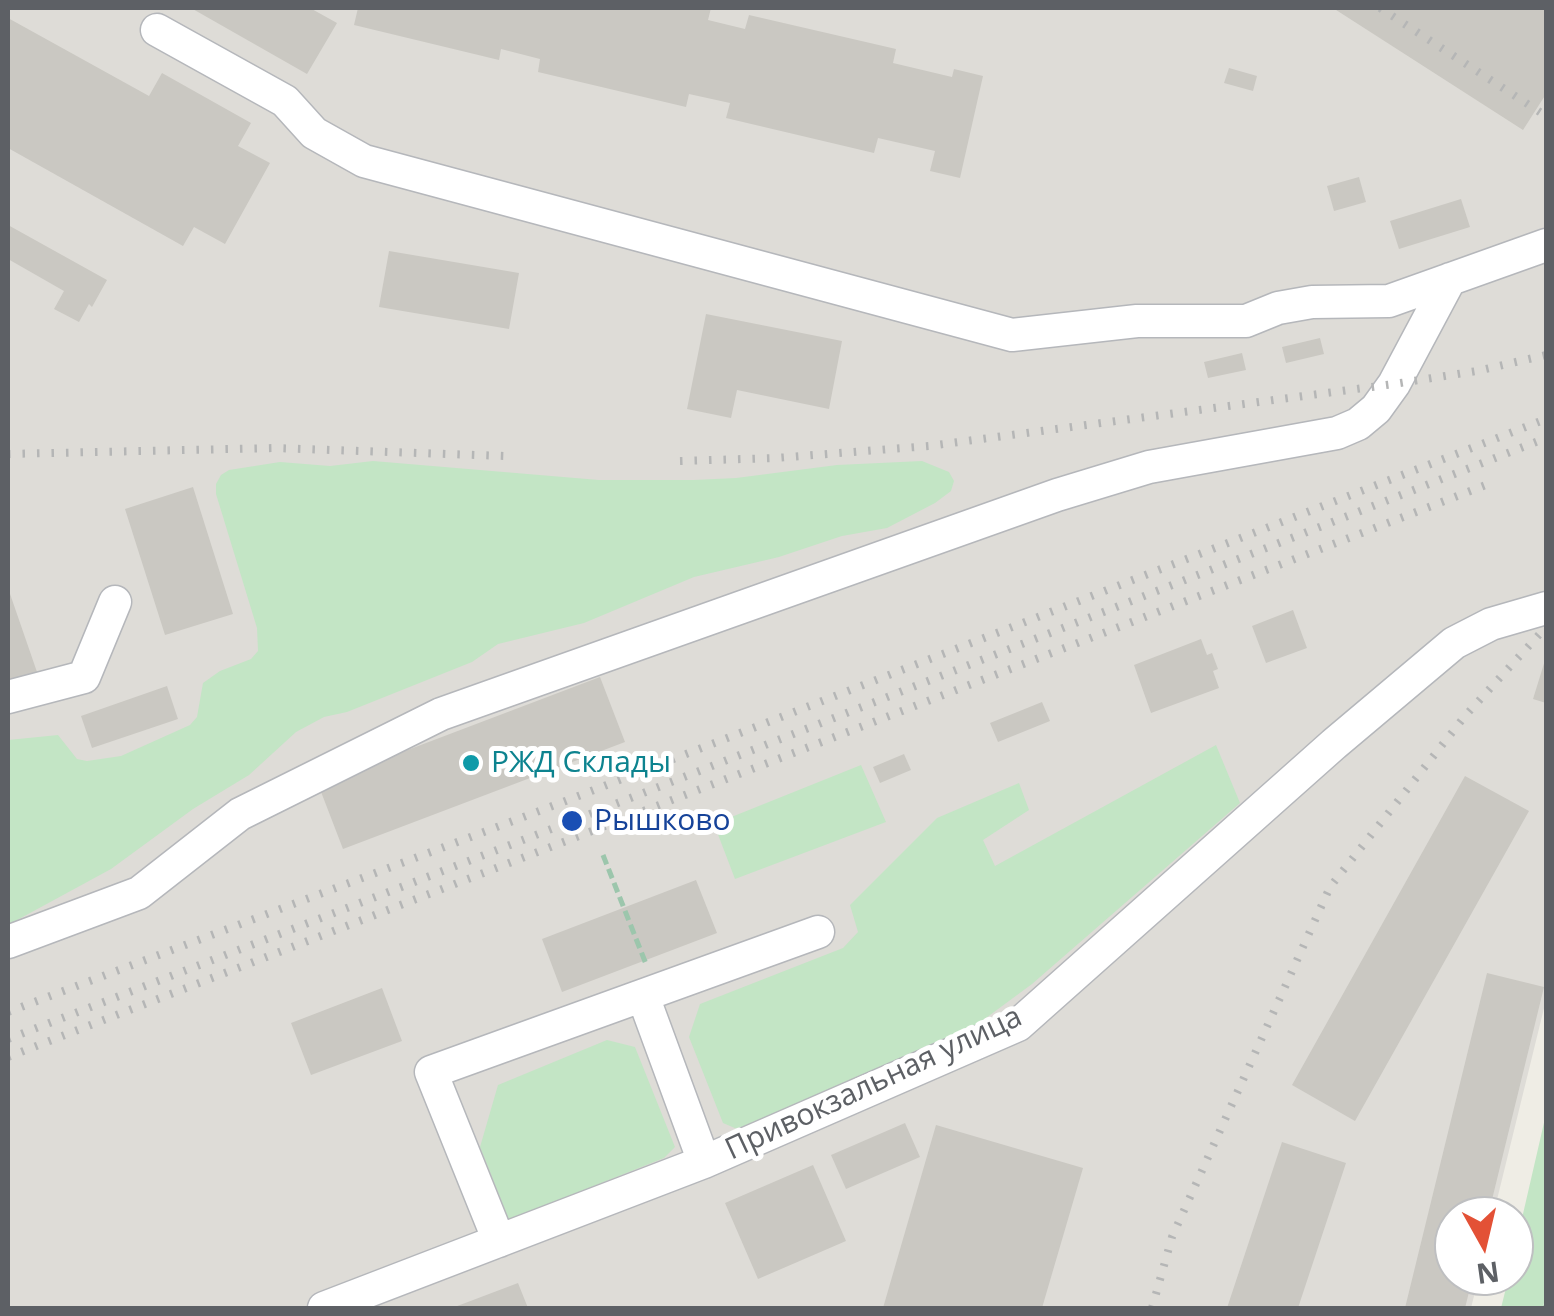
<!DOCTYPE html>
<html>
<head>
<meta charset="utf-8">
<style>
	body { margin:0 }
	#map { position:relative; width:1554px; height:1316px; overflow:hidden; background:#efede5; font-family:"Open Sans",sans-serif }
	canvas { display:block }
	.frame { position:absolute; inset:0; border:10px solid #5d6065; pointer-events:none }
	.north { position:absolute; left:1434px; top:1196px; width:100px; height:100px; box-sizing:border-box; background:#fff; border:2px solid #bebfc1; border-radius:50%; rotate:172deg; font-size:28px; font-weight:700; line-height:40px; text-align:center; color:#5d6065 }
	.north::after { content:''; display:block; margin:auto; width:35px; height:45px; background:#e35136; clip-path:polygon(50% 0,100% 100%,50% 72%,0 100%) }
</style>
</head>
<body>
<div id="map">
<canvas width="1554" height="1316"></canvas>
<div class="frame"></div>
<div class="north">N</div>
</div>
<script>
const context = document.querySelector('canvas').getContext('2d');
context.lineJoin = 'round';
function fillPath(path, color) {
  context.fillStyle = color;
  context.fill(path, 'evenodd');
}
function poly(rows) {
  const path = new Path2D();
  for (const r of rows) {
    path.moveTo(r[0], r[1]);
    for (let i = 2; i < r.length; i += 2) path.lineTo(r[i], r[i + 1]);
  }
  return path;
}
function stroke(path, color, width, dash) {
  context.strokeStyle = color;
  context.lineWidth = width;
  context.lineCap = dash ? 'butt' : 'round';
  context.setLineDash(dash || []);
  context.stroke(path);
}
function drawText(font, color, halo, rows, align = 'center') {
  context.font = font + ' "Open Sans",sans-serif';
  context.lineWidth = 10;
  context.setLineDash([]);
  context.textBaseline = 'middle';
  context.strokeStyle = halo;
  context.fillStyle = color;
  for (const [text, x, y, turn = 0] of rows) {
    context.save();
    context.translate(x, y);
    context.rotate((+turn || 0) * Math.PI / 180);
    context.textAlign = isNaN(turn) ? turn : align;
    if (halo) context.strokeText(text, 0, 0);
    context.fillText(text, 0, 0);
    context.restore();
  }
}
const industrial = poly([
	[8,8,1546,8,1546,1000,1493,1216,1454,1216,1454,1276,1479,1276,1471,1308,8,1308]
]);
const green = poly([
	[373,461,599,480,694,480,736,478,837,465,922,461,949,472,954,481,951,491,935,503,887,528,842,536,779,557,694,577,584,623,498,644,472,662,347,712,324,717,296,732,249,775,193,809,111,869,8,925,8,740,58,735,77,759,87,761,121,756,190,725,197,717,203,683,220,671,251,659,258,651,257,628,216,494,216,484,221,475,229,470,280,462,330,466],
	[1216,745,1240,803,1032,984,971,1029,737,1129,723,1123,689,1037,700,1004,843,948,858,932,850,905,937,818,1019,783,1029,810,983,840,995,866],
	[861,765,886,822,735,879,714,824],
	[607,1040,635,1047,675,1147,664,1158,509,1220,480,1147,498,1085],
	[1546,1114,1546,1293,1543,1308,1501,1308,1509,1276,1514,1276,1514,1253]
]);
const building = poly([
	[191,8,310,8,337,23,307,74],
	[358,8,711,8,708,20,745,29,749,15,896,49,893,63,952,77,954,69,983,76,960,178,930,171,935,151,878,138,874,153,726,118,730,103,689,94,686,107,538,72,540,59,501,49,499,60,354,25],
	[1333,8,1546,8,1546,94,1523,130],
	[8,18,149,96,162,73,251,123,238,146,270,163,225,244,194,227,183,246,8,148],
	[1229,68,1257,76,1253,91,1224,83],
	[1359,177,1366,202,1334,211,1327,186],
	[1461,199,1470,227,1399,249,1390,221],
	[8,225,107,280,92,307,89,304,79,322,54,309,64,291,8,259],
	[389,251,519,273,509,329,379,307],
	[706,314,842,341,829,409,737,390,731,418,687,409],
	[1320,338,1324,354,1286,363,1282,347],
	[1242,353,1246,370,1208,378,1204,362],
	[193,487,233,614,165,635,125,509],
	[8,588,37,672,8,682],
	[1293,610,1307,648,1266,663,1252,626],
	[1201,639,1207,655,1212,653,1218,669,1213,671,1219,688,1151,713,1134,665],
	[1546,657,1546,703,1533,699],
	[600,677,625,742,343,849,318,784],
	[167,686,178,719,92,748,81,716],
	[1042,702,1050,721,998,742,990,723],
	[904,754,911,770,880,783,873,767],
	[1465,776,1529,811,1355,1121,1292,1085],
	[696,880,717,933,562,992,542,939],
	[1487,973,1544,987,1488,1216,1454,1216,1454,1276,1473,1276,1465,1308,1405,1308],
	[382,988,402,1041,311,1075,291,1023],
	[905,1123,920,1157,846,1189,831,1155],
	[936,1125,1083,1168,1042,1308,883,1308],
	[1282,1142,1346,1163,1298,1308,1227,1308],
	[813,1165,846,1241,758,1279,725,1203],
	[518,1283,528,1308,452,1308]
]);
const path = poly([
	[603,855,646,964],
	[1546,1308,1546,1305]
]);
const minor = poly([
	[157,30,285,101,314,133,364,161,1012,335,1137,321,1246,321,1278,308,1312,302,1389,301,1546,245],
	[8,697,84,677,115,602],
	[8,942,139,893,240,814,441,714,1057,495,1149,467,1337,433,1358,424,1376,409,1394,384,1450,279],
	[643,996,704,1162],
	[499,1241,431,1072,818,932],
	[324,1308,704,1162,1018,1025,1334,744,1454,643,1491,624,1546,608]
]);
const rail = poly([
	[1380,8,1546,116],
	[8,454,275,448,505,456],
	[680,461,776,458,929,446,1394,384,1477,371,1546,355],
	[8,1012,563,802,1546,419],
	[8,1039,572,821,1546,438],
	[8,1057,1491,483],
	[1152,1308,1172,1237,1330,887,1465,716,1546,627]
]);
const markers = [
	[471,763,10,"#0f9aa8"],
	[572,821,12,"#1a4fb4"]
];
const cultureNames = [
	["РЖД Склады",491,763]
];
const transitNames = [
	["Рышково",594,821]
];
const streetNames = [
	["Привокзальная улица",874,1084,-25]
];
fillPath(industrial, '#dedcd7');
fillPath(green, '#c3e5c5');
fillPath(building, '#cac8c2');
stroke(minor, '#b5b7bb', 35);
stroke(path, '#9cc6ac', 5, [10, 5]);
stroke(minor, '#fff', 32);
stroke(rail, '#b5b6b6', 8, [2.5, 12]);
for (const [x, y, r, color] of markers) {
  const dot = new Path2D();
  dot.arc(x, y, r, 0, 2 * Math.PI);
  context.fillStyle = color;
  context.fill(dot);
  stroke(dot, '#fff', 4);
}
drawText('30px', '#0d838f', '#fff', cultureNames, 'left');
drawText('30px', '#164399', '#fff', transitNames, 'left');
drawText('30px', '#5d6065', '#fff', streetNames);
</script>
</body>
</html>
